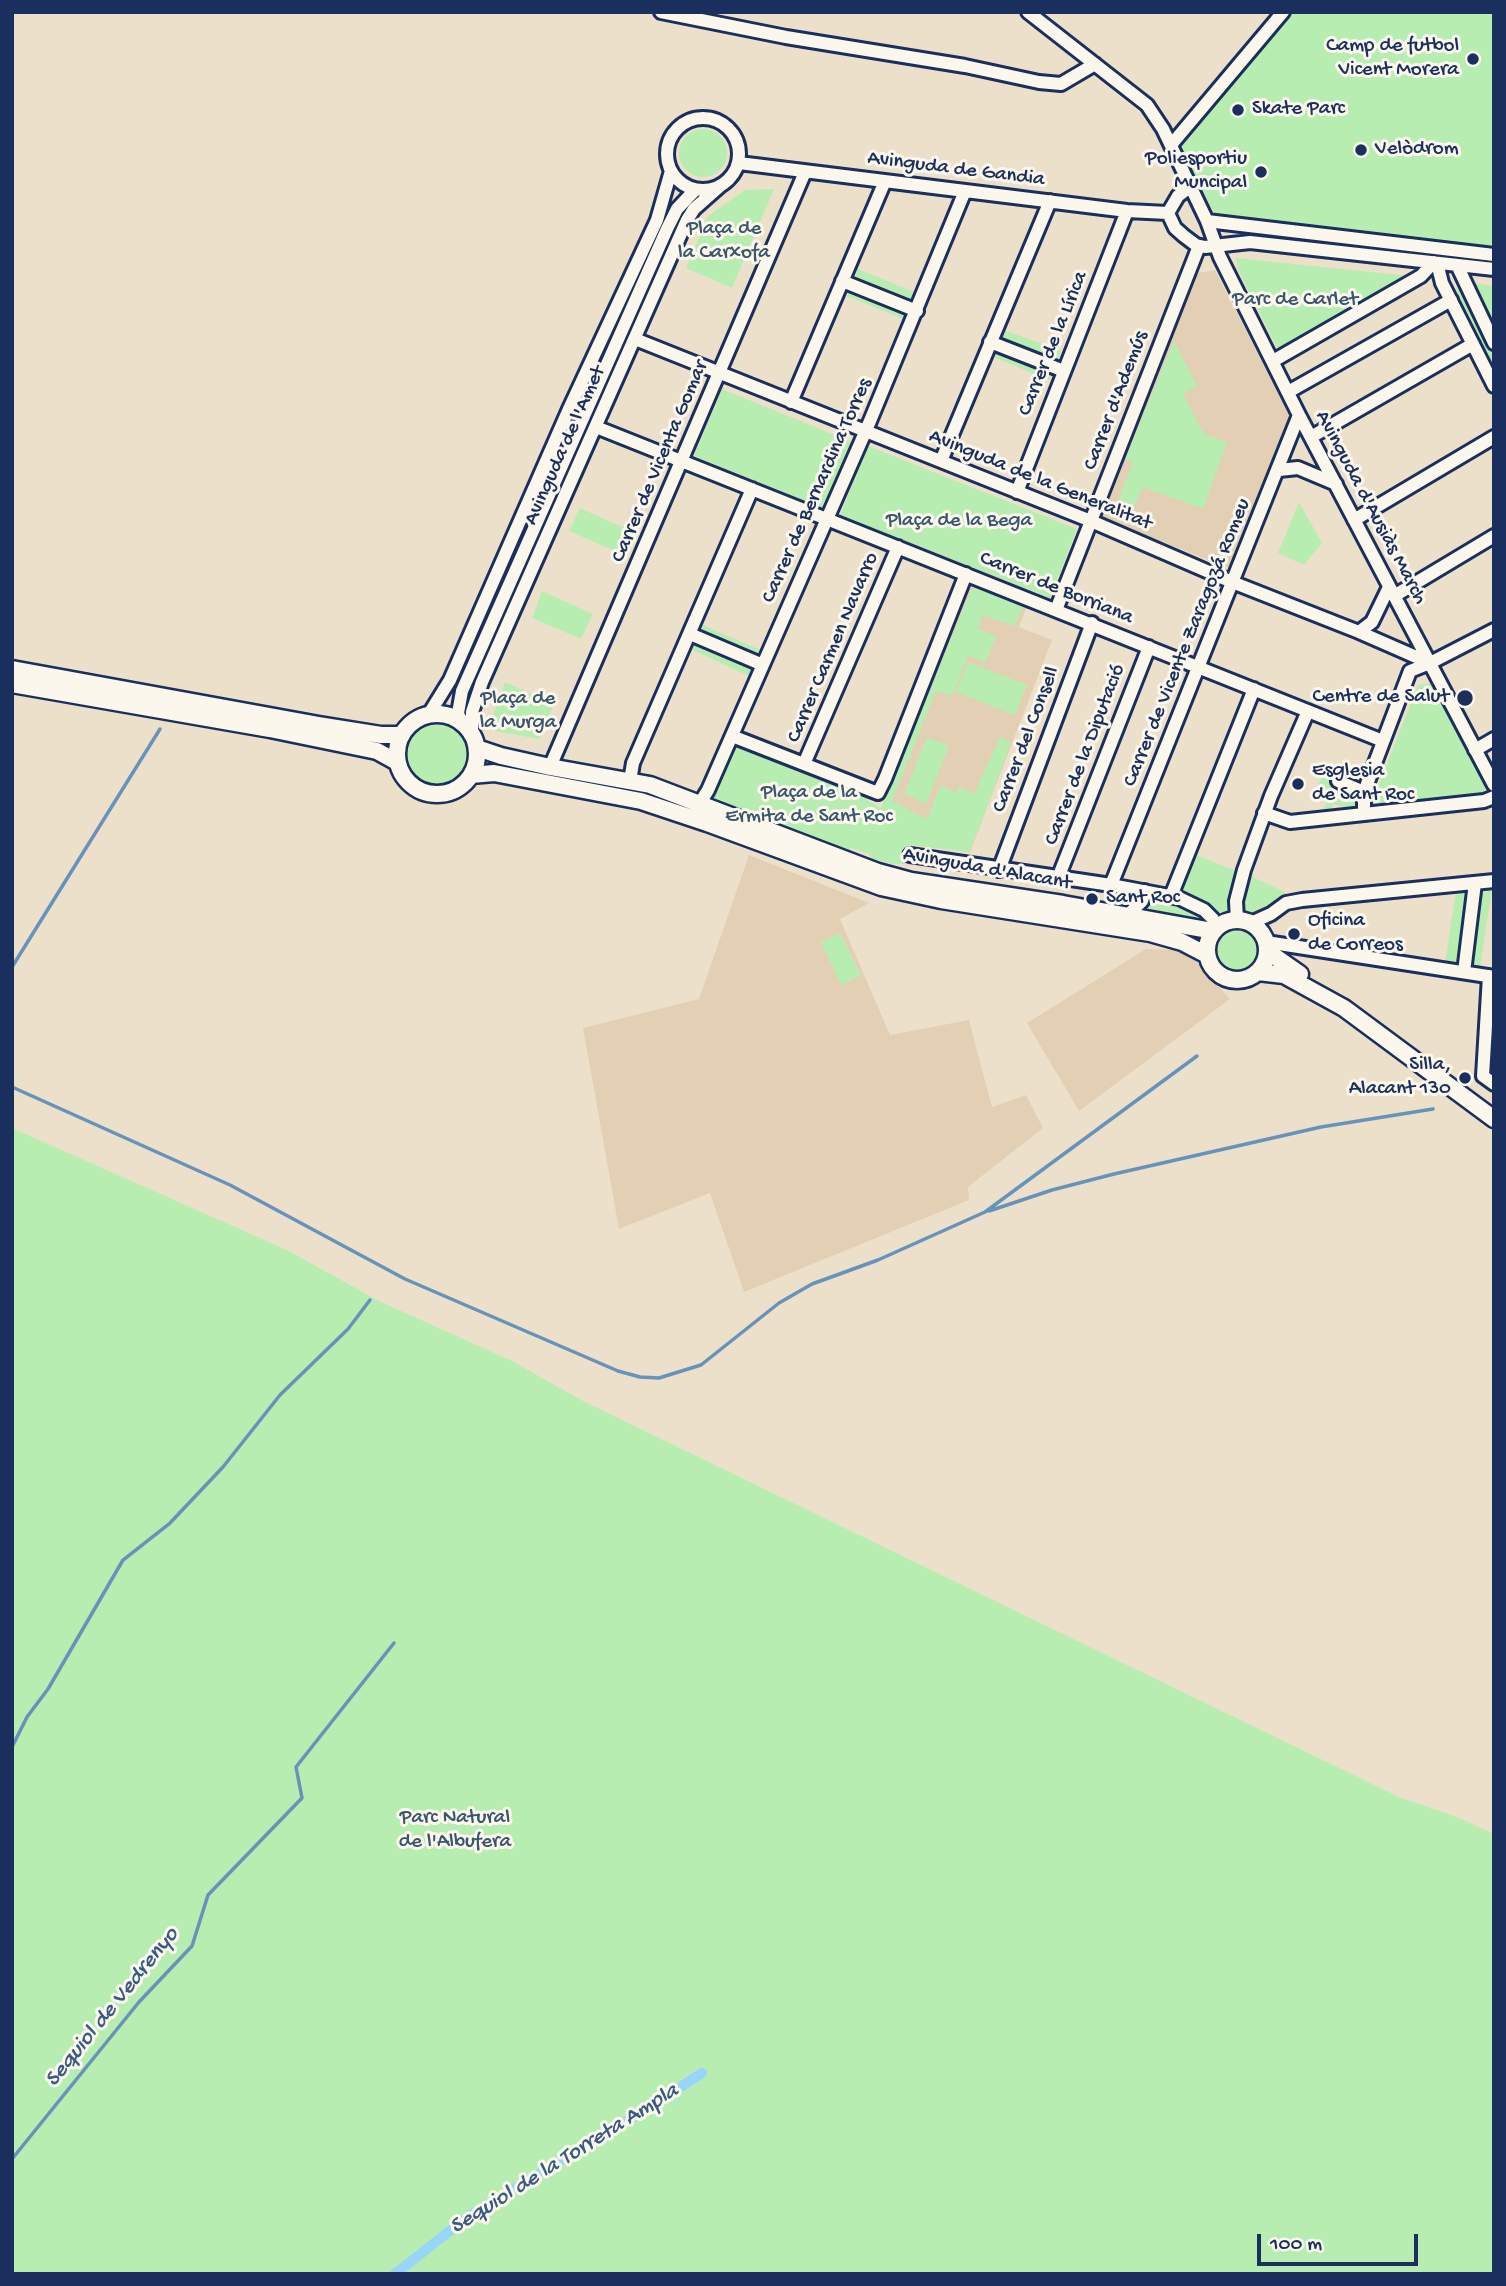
<!DOCTYPE html>
<html>
<head>
<meta charset="utf-8">
<style>
	body { margin:0 }
	#map { position:relative; width:1506px; height:2286px; overflow:hidden; background:#ede0cb; font-family:"Gochi Hand",sans-serif }
	canvas { display:block }
	.frame { position:absolute; inset:0; border:14px solid #1b2f5e; pointer-events:none }
	.scale { position:absolute; left:1257px; top:2234px; width:161px; height:32px; box-sizing:border-box; border:4px solid #1b2f5e; border-top:0; padding-left:9px; font-size:21px; line-height:24px; white-space:nowrap; color:#1b2f5e; -webkit-text-stroke:5px #fbf7ec; paint-order:stroke }
</style>
</head>
<body>
<div id="map">
<canvas width="1506" height="2286"></canvas>
<div class="frame"></div>
<div class="scale">100 m</div>
</div>
<script>
const context = document.querySelector('canvas').getContext('2d');
context.lineJoin = 'round';
function fillPath(path, color) {
  context.fillStyle = color;
  context.fill(path, 'evenodd');
}
function poly(rows) {
  const path = new Path2D();
  for (const r of rows) {
    if (r.length === 3) {
      path.moveTo(r[0] + r[2], r[1]);
      path.arc(r[0], r[1], r[2], 0, 2 * Math.PI);
      continue;
    }
    path.moveTo(r[0], r[1]);
    for (let i = 2; i < r.length; i += 2) path.lineTo(r[i], r[i + 1]);
  }
  return path;
}
function stroke(path, color, width, dash) {
  context.strokeStyle = color;
  context.lineWidth = width;
  context.lineCap = dash ? 'butt' : 'round';
  context.setLineDash(dash || []);
  context.stroke(path);
}
function drawText(font, color, halo, rows, align = 'center') {
  context.font = font + ' "Gochi Hand",sans-serif';
  context.lineWidth = 6;
  context.setLineDash([]);
  context.textBaseline = 'middle';
  context.strokeStyle = halo;
  context.fillStyle = color;
  for (const [text, x, y, turn = 0] of rows) {
    context.save();
    context.translate(x, y);
    context.rotate((+turn || 0) * Math.PI / 180);
    context.textAlign = isNaN(turn) ? turn : align;
    if (halo) context.strokeText(text, 0, 0);
    context.fillText(text, 0, 0);
    context.restore();
  }
}
const built = poly([
	[1215,270,1291,419,1231,569,1100,517,1198,273],
	[979,586,1027,606,1019,627,1052,640,970,852,904,844,876,820,969,588],
	[749,855,869,903,840,919,890,1035,969,1020,992,1107,1026,1095,1043,1128,968,1187,969,1200,744,1292,710,1193,619,1229,583,1028,699,999],
	[1146,949,1186,950,1230,999,1079,1111,1027,1023]
]);
const green = poly([
	[1288,12,1494,12,1494,255,1225,224,1214,212,1176,142],
	[703,153,24],
	[774,189,732,288,686,268,708,216,745,190],
	[1236,258,1410,276,1280,354,1238,270],
	[858,269,914,292,903,319,847,296],
	[1474,283,1494,286,1494,367,1456,290],
	[1004,330,1061,351,1049,380,993,357],
	[1174,341,1197,386,1183,394,1203,433,1227,443,1203,509,1143,487,1130,516,1115,508,1133,463,1125,459],
	[722,389,852,442,825,509,694,456],
	[868,446,1077,529,1050,598,840,515],
	[1299,502,1322,543,1304,565,1278,553],
	[580,508,629,530,619,553,569,531],
	[979,588,1023,606,1015,626,983,615,978,629,996,636,985,663,968,655,952,696,936,691,892,801,927,819,941,785,956,793,959,787,974,794,1000,737,1011,742,970,852,912,845,906,864,893,864,872,859,869,854,851,848,846,859,700,803,732,736,870,790,867,800,881,808,971,590],
	[542,591,593,614,581,639,532,618],
	[703,625,760,650,749,676,692,650],
	[968,662,1027,685,1015,715,956,692],
	[505,682,554,704,539,739,495,731,493,715],
	[1430,683,1486,786,1481,798,1378,807,1373,799,1418,685],
	[435,753,32],
	[927,737,949,746,926,804,904,794],
	[1325,767,1340,774,1332,792,1358,799,1355,809,1333,804,1330,811,1326,811,1324,809,1326,802,1313,797],
	[1191,853,1234,870,1230,911,1216,913,1180,890],
	[1248,875,1287,893,1285,899,1256,915,1242,910,1242,900],
	[1493,881,1479,975,1444,969,1457,885],
	[1159,897,1179,902,1211,923,1160,917,1166,912,1142,907],
	[1239,952,22],
	[840,933,861,975,841,985,821,942],
	[12,1128,287,1250,379,1301,512,1361,583,1401,1399,1797,1457,1817,1494,1834,1494,2274,12,2274]
]);
const stream = poly([
	[12,967,160,729],
	[12,1087,230,1185,405,1279,618,1371,640,1377,659,1378,701,1365,779,1303,812,1284,878,1260,985,1212,1197,1056],
	[989,1211,1052,1190,1114,1174,1321,1127,1433,1109],
	[12,1747,27,1717,48,1689,123,1560,170,1523,223,1467,280,1395,348,1329,370,1300],
	[12,2159,139,2002,192,1946,208,1895,302,1798,296,1767,394,1643]
]);
const canal = poly([
	[395,2274,470,2215,644,2111,702,2073]
]);
const minor = poly([
	[661,12,786,37,965,66,1039,82,1061,84,1095,64],
	[1028,12,1147,105,1163,129,1207,221,1220,257,1299,415,1494,785],
	[703,154,36],
	[1171,145,1283,12],
	[739,163,1127,211,1168,213],
	[1168,213,1175,228,1184,236,1196,245,1205,247,1250,242,1494,269],
	[1168,213,1178,196,1191,186],
	[1207,221,1494,255],
	[1437,263,1442,283,1494,386],
	[1457,265,1494,343],
	[842,281,917,311],
	[635,339,1091,521,1232,582,1359,632,1430,663],
	[990,342,1064,371],
	[1273,361,1421,276,1434,262],
	[1288,392,1451,300],
	[791,402,885,181],
	[596,427,1383,741],
	[1311,437,1473,344],
	[941,461,1050,201],
	[1279,470,1298,468,1336,484],
	[1017,492,1127,211],
	[1354,520,1494,437],
	[1394,596,1494,536],
	[1056,610,1199,246],
	[1359,632,1372,622,1389,587],
	[690,634,763,665],
	[429,714,450,680,569,409,657,220,671,171],
	[461,722,458,713,462,691,667,229,677,209,695,190],
	[472,734,472,712,482,682,687,220,694,209,720,186],
	[732,736,878,793,885,779,966,574],
	[1475,750,1494,739],
	[804,764,898,547],
	[550,767,805,172],
	[630,781,633,763,752,489],
	[1338,781,1364,792],
	[700,803,708,790,870,421,965,191],
	[1264,813,1290,822,1484,801,1494,797],
	[1364,813,1364,792,1410,671,1430,663,1494,630],
	[910,855,1111,885,1179,898,1204,910,1213,919,1217,928],
	[999,870,1092,623],
	[1058,878,1149,647],
	[1111,885,1299,415],
	[1171,896,1254,689],
	[1127,916,1142,901,1145,891],
	[1237,920,1236,901,1244,870,1271,796,1308,711],
	[1251,923,1271,914,1286,903,1302,900,1494,881],
	[1266,942,1494,977],
	[1464,972,1475,883],
	[1489,976,1483,1076,1494,1084]
]);
const major = poly([
	[12,669,319,725,381,735,401,735],
	[12,684,270,729,377,751,397,762],
	[437,754,40],
	[477,748,501,756,550,767,650,785,878,872,911,881,1063,904,1213,931],
	[471,775,494,773,641,801,707,823,881,887,941,900,1150,933,1182,942,1207,955],
	[1237,950,30],
	[1267,951,1300,974],
	[1258,972,1284,975,1344,1008,1494,1119]
]);
const markers = [
	[1473,59,7,"#1b2f5e"],
	[1238,110,7,"#1b2f5e"],
	[1361,150,7,"#1b2f5e"],
	[1261,172,7,"#1b2f5e"],
	[1465,698,9,"#1b2f5e"],
	[1298,784,7,"#1b2f5e"],
	[1092,899,7,"#1b2f5e"],
	[1294,934,7,"#1b2f5e"],
	[1465,1078,7,"#1b2f5e"]
];
const poiNames = [
	["Camp de futbol",1459,47,"right"],
	["Vicent Morera",1459,71,"right"],
	["Skate Parc",1252,110],
	["Velòdrom",1375,150],
	["Poliesportiu",1247,160,"right"],
	["Muncipal",1247,184,"right"],
	["Centre de Salut",1449,698,"right"],
	["Esglesia",1312,772],
	["de Sant Roc",1312,796],
	["Sant Roc",1106,899],
	["Oficina",1308,922],
	["de Correos",1308,946],
	["Silla,",1451,1066,"right"],
	["Alacant 130",1451,1090,"right"]
];
const streetNames = [
	["Avinguda de Gandia",956,170,7],
	["Carrer de la Lírica",1054,344,-68],
	["Carrer d'Ademús",1117,401,-69],
	["Avinguda de l'Amet",566,446,-66],
	["Carrer de Vicenta Gomar",661,462,-67],
	["Avinguda de la Generalitat",1040,481,22],
	["Carrer de Bernardina Torres",818,491,-66],
	["Avinguda d'Ausiàs March",1370,508,62],
	["Carrer de Borriana",1056,589,22],
	["Carrer de Vicente Zaragozá Romeu",1188,643,-68],
	["Carrer Carmen Navarro",834,648,-67],
	["Carrer del Consell",1027,740,-69],
	["Carrer de la Diputació",1086,755,-69],
	["Avinguda d'Alacant",987,870,10]
];
const parkNames = [
	["Plaça de",724,230],
	["la Carxofa",724,254],
	["Parc de Carlet",1295,301],
	["Plaça de la Bega",959,522],
	["Plaça de",518,700],
	["la Murga",518,724],
	["Plaça de la",809,794],
	["Ermita de Sant Roc",809,818],
	["Parc Natural",455,1819],
	["de l'Albufera",455,1843]
];
const waterNames = [
	["Sequiol de Vedrenyo",113,2008,-51],
	["Sequiol de la Torreta Ampla",565,2160,-32]
];
fillPath(built, '#e3d0b4');
fillPath(green, '#b7edb0');
stroke(stream, '#6693bb', 3.5);
stroke(canal, '#98d6f9', 10);
stroke(minor, '#1b2f5e', 18);
stroke(major, '#1b2f5e', 21);
stroke(minor, '#fbf7ec', 12);
stroke(major, '#fbf7ec', 16);
for (const [x, y, r, color] of markers) {
  const dot = new Path2D();
  dot.arc(x, y, r, 0, 2 * Math.PI);
  context.fillStyle = color;
  context.fill(dot);
  stroke(dot, '#fbf7ec', 2.5);
}
drawText('21px', '#1b2f5e', '#fbf7ec', poiNames, 'left');
drawText('21px', '#1b2f5e', '#fbf7ec', streetNames);
drawText('21px', '#3a556e', '#fbf7ec', parkNames);
drawText('italic 23px', '#3a5985', '#fbf7ec', waterNames);
</script>
</body>
</html>
